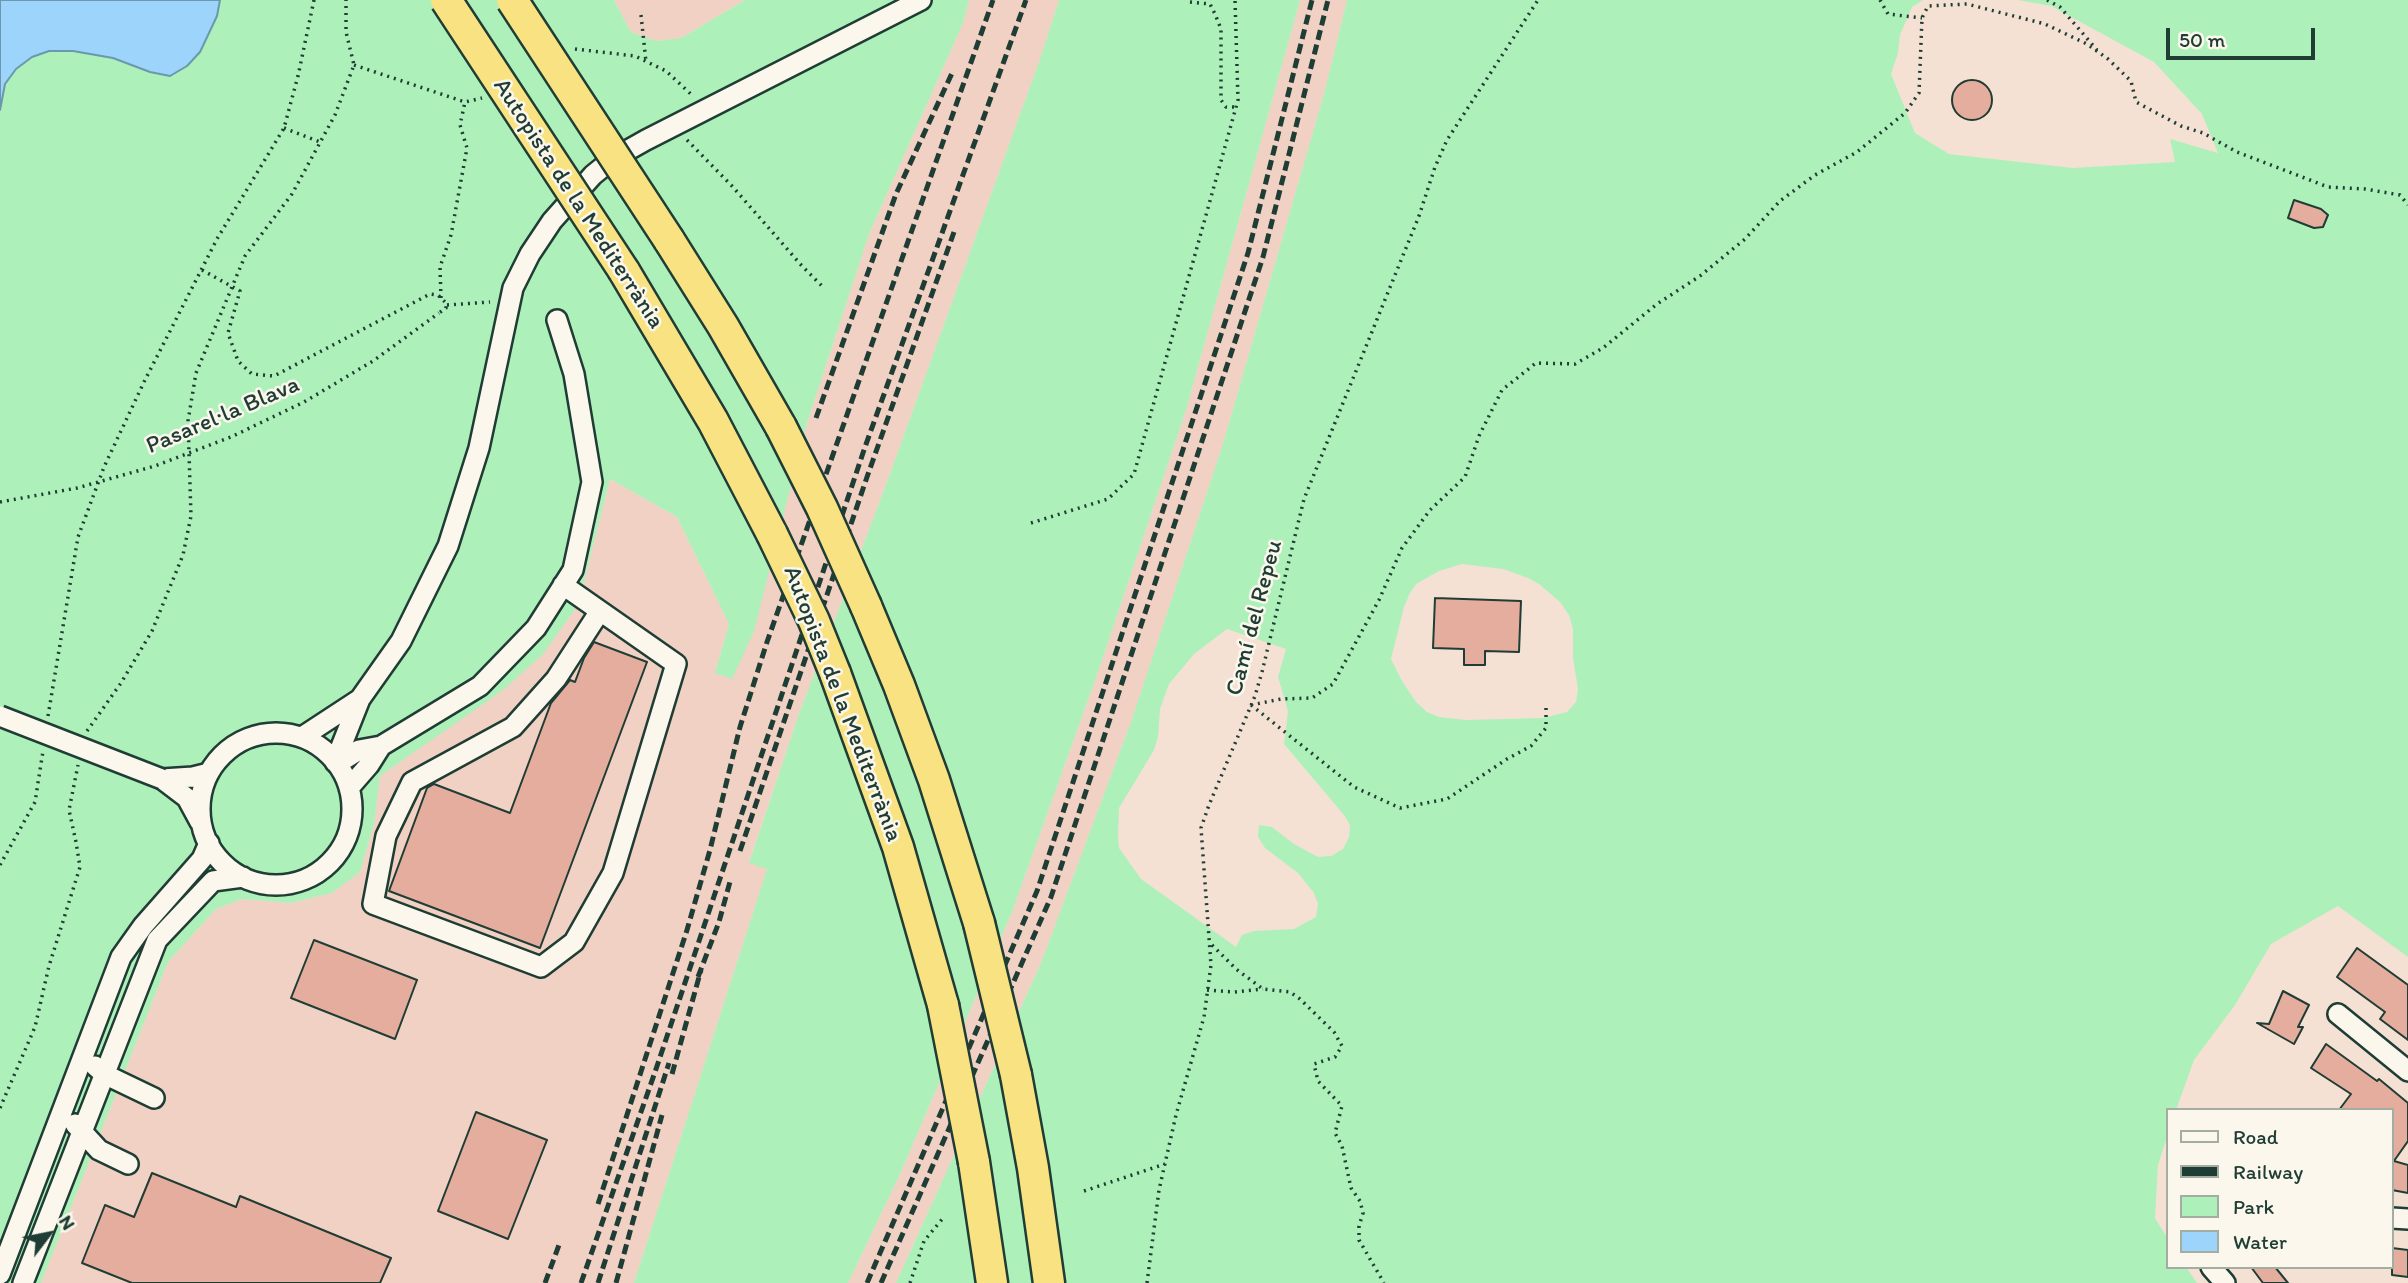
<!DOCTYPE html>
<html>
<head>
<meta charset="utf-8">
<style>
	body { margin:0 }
	#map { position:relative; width:2408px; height:1283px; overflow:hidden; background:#f4e1d4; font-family:Itim,sans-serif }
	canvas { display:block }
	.legend { position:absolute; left:2166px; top:1108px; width:228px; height:161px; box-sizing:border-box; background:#fbf7ec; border:2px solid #a3ada2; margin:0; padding:9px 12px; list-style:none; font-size:21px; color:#1f3d34 }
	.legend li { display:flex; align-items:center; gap:14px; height:35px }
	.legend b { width:35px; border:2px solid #a3ada2 }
	.north { position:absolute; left:14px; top:1199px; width:70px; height:70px; -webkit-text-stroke:5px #fbf7ec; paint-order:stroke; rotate:58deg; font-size:19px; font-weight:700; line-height:28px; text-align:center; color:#1f3d34 }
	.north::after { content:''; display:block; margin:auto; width:24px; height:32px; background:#1f3d34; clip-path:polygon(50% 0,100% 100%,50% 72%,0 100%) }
	.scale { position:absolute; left:2166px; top:28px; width:149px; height:32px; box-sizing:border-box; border:4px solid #1f3d34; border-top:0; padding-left:9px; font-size:21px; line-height:24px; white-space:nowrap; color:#1f3d34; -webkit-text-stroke:5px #fbf7ec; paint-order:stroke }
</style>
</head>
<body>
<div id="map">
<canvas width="2408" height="1283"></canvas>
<ul class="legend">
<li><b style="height:9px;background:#fbf7ec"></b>Road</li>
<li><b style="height:9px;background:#1f3d34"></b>Railway</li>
<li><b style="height:19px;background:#aef0ba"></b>Park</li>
<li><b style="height:19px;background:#9dd4fc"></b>Water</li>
</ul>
<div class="north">N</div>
<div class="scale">50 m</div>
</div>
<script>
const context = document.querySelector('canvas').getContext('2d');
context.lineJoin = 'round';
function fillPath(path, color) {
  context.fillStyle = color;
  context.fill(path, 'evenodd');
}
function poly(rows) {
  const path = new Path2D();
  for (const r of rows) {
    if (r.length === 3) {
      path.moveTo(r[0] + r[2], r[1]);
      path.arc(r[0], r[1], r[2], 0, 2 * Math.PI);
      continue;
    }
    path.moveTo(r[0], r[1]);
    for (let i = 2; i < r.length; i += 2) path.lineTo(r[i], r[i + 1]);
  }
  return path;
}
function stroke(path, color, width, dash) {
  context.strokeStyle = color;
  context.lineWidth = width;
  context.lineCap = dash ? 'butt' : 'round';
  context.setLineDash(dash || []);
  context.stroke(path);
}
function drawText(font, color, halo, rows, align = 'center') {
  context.font = font + ' Itim,sans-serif';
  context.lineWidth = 5;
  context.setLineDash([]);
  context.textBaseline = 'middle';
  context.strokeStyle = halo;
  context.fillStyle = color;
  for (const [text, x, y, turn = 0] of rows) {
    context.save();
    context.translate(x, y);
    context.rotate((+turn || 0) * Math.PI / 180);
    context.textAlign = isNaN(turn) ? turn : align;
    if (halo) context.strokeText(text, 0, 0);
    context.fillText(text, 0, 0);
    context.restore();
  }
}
const built = poly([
	[614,0,745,0,681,38,657,41,631,32],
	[969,0,1059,0,1040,59,887,482,799,714,749,862,767,869,634,1283,41,1283,168,962,216,909,242,899,291,903,331,893,360,872,374,824,380,776,435,735,578,605,610,479,677,517,729,624,715,673,806,426,869,234,963,23],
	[1300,0,1347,0,1324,94,1222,447,1131,722,1041,963,896,1283,848,1283,900,1174,1012,912,1099,669,1186,410]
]);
const green = poly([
	[220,0,614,0,631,32,657,41,681,38,745,0,969,0,963,23,869,234,806,426,754,631,732,679,715,673,729,624,677,517,610,479,578,605,543,654,503,690,380,776,374,824,360,872,332,893,291,903,242,899,216,909,168,962,41,1283,0,1283,0,110,5,84,16,69,32,57,50,51,73,51,113,58,150,72,217,16],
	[1059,0,1300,0,1186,410,1099,669,1012,912,900,1174,848,1283,634,1283,767,869,749,863,799,714,887,482,1040,59],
	[1347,0,1923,0,1912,7,1900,35,1898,53,1891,74,1915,133,1949,154,2073,168,2175,162,2170,139,2218,153,2202,114,2154,62,2051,6,2018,0,2408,0,2408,957,2338,906,2271,944,2235,1005,2194,1060,2176,1110,2168,1110,2168,1134,2158,1165,2155,1218,2168,1239,2168,1267,2186,1267,2197,1283,896,1283,1041,963,1131,722,1222,447,1324,94],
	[1462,564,1503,569,1528,578,1539,584,1560,602,1569,615,1573,629,1573,658,1578,689,1576,702,1567,712,1543,718,1466,720,1439,717,1427,712,1416,702,1402,681,1391,659,1404,607,1410,593,1416,584,1439,571],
	[1227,629,1286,649,1278,677,1288,711,1284,744,1344,815,1350,825,1349,837,1343,849,1331,856,1318,857,1294,844,1272,827,1259,825,1258,837,1265,848,1298,873,1314,893,1318,904,1316,917,1294,929,1254,931,1242,935,1236,947,1141,879,1119,848,1118,835,1119,808,1154,750,1158,737,1160,709,1169,684,1194,654]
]);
const water = poly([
	[0,0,220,0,217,16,200,52,187,66,170,76,150,72,113,58,73,51,49,51,32,57,16,69,5,84,0,110,0,0]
]);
const building = poly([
	[1972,100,20],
	[2294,200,2321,209,2328,215,2323,227,2314,228,2288,218,2294,200],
	[1435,598,1521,601,1519,652,1485,651,1485,665,1464,665,1464,649,1433,648,1435,598],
	[594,642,647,662,540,948,389,891,427,788,434,784,510,813,551,703,570,680,575,682,584,658,594,642],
	[314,940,417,980,395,1039,291,998,314,940],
	[2357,948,2408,985,2408,1040,2380,1019,2385,1012,2337,977,2357,948],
	[2283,991,2309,1005,2298,1027,2303,1027,2294,1044,2257,1023,2269,1024,2283,991],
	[2326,1044,2377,1081,2379,1079,2408,1103,2408,1141,2394,1161,2408,1165,2408,1193,2392,1190,2392,1110,2339,1110,2351,1094,2311,1068,2326,1044],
	[476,1112,547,1140,508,1239,438,1211,476,1112],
	[152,1173,236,1207,240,1196,391,1258,380,1283,132,1283,82,1263,105,1205,134,1217,152,1173],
	[2392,1248,2408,1250,2408,1277,2392,1275,2392,1248],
	[2251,1267,2275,1267,2288,1283,2263,1283,2251,1267]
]);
const path = poly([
	[1880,0,1888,14,1922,18],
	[2047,0,2060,7,2097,50],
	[1190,2,1210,4,1215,14,1221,29,1221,100,1226,107,1236,107],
	[641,15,646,62],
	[575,49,635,56,666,71,693,96],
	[354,65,465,102,482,98],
	[284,128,320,142],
	[687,140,732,186,802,266,823,287],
	[202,270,240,291,228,333,238,361,252,374,274,376,430,294,438,295,446,303,446,308,439,313],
	[441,298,440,267,451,235,467,148,460,125,465,102],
	[447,305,490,302],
	[1031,523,1108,499,1134,474,1238,100,1235,0],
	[1251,705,1281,699,1312,698,1333,684,1379,600,1402,548,1430,510,1465,477,1479,436,1502,390,1536,363,1575,364,1603,348,1657,304,1700,276,1745,239,1780,201,1815,175,1857,152,1905,113,1919,93,1922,18,1928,6,1967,4,2045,24,2087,44,2108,59,2131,81,2136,102,2181,126,2203,133,2237,152,2328,187,2365,189,2400,195,2408,205],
	[1251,705,1354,787,1400,808,1447,799,1507,759,1531,746,1546,728,1546,703],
	[48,716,78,537,104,467,144,382,217,239,284,128,298,76,314,0],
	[87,731,121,683,152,631,183,555,191,516,188,421,196,373,245,256,292,194,335,115,354,65,346,32,346,0],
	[0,865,35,802,43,751],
	[1212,945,1236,969,1263,989,1290,992,1300,999,1334,1032,1342,1046,1335,1057,1314,1064,1318,1081,1342,1106,1335,1133,1342,1146,1351,1188,1360,1201,1363,1213,1359,1226,1359,1240,1384,1283],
	[1207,990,1234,992,1263,989],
	[0,1108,35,1027,49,966,80,867,76,842,69,810,78,765],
	[1084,1191,1165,1164],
	[910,1283,924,1241,944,1217],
	[1147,1283,1159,1190,1176,1115,1204,1017,1211,965,1201,828,1209,805,1255,696,1262,672,1304,499,1419,216,1435,167,1447,140,1538,0]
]);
const minor = poly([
	[563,585,676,664,613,873,574,942,541,967,373,904,386,836,412,782,513,727,556,679,600,611],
	[276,809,76],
	[302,737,360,699],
	[335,762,360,699,401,641,448,546,479,448,513,288,530,254,552,221,593,175,614,158,646,140,921,0],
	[337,764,359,750,381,746,480,686,536,628,573,570,592,482,574,374,557,320],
	[162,779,187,798,200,822],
	[162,779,193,777,209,773],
	[349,788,369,765,381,746],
	[2338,1014,2408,1071],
	[95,1066,104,1074,154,1098],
	[75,1124,99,1150,128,1164],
	[2392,1218,2408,1219],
	[2211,1267,2225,1283],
	[0,1274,121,957,143,926,202,859,209,843],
	[23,1283,157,940,213,881,243,877]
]);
const highway = poly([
	[669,240,723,326,781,427],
	[624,271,713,421,772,534],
	[866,606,899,685,934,780,979,923],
	[835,673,898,847,943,1005],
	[1016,1075,1033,1168,1049,1283],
	[974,1162,992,1283]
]);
const rail = poly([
	[816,418,896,194,953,71],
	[740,851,867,477,954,232],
	[698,977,719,922,731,878],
	[672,1074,701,970],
	[598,1204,687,930,710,850,740,727,767,642,993,0],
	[545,1283,559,1245],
	[581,1283,655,1072,865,447,1026,0],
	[598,1283,669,1063],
	[616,1283,662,1115],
	[867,1283,1037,891,1248,253,1312,0],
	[881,1283,1051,897,1263,257,1328,0]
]);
const pathBridge = poly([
	[0,502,77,488,155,466,231,437,304,402,373,361,439,313]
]);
const minorBridge = poly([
	[0,716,162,779]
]);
const highwayBridge = poly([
	[446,0,624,271],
	[512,0,669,240],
	[781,427,822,508,866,606],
	[772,534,814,621,835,673],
	[979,923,1016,1075],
	[943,1005,974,1162]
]);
const streetNames = [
	["Autopista de la Mediterrània",578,204,57],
	["Pasarel·la Blava",223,416,-23],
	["Camí del Repeu",1255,618,-75],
	["Autopista de la Mediterrània",842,704,69]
];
fillPath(built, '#f0d1c4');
fillPath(green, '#aef0ba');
fillPath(water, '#9dd4fc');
stroke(water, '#6b98ac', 2);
fillPath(building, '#e5ad9d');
stroke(building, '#1f3d34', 2);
stroke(minor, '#1f3d34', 24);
stroke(highway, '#1f3d34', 35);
stroke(path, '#1f3d34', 3.5, [2, 5]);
stroke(minor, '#fbf7ec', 19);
stroke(highway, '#f8e281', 30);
stroke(rail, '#1f3d34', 5, [10, 5]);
stroke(minorBridge, '#1f3d34', 24, []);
stroke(highwayBridge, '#1f3d34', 35, []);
stroke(pathBridge, '#1f3d34', 3.5, [2, 5]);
stroke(minorBridge, '#fbf7ec', 19);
stroke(highwayBridge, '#f8e281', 30);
drawText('24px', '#1f3d34', '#fbf7ec', streetNames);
</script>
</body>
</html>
